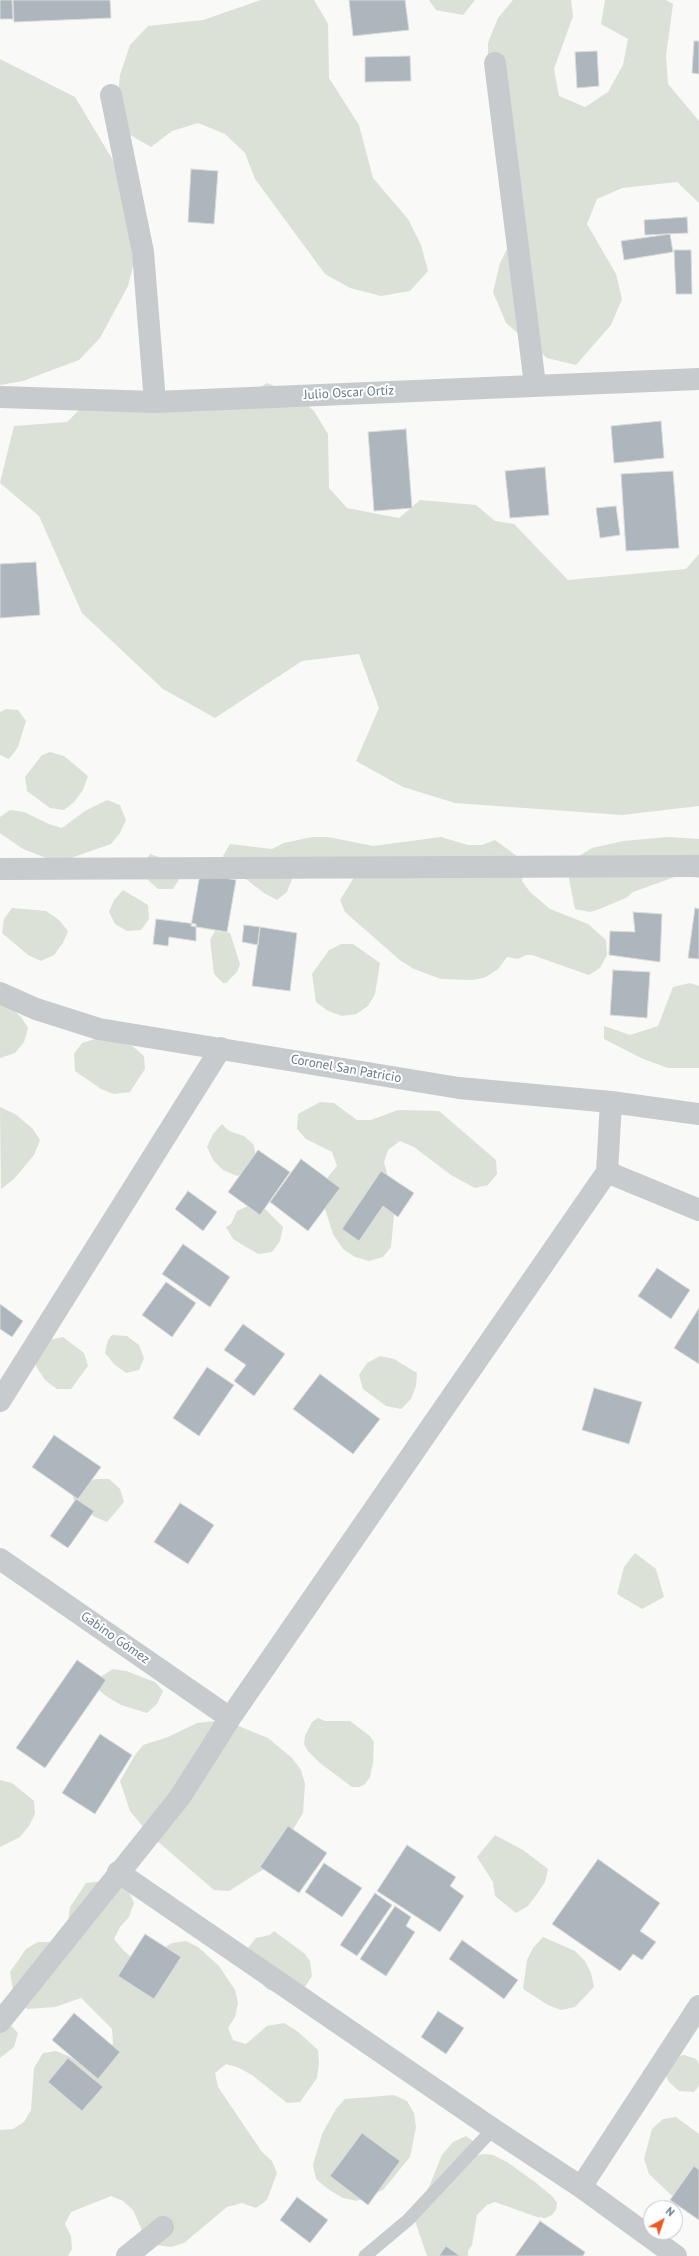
<!DOCTYPE html>
<html>
<head>
<meta charset="utf-8">
<style>
	body { margin:0 }
	#map { position:relative; width:699px; height:2256px; overflow:hidden; background:#f9f9f7; font-family:"PT Sans",sans-serif }
	canvas { display:block }
	.north { position:absolute; left:643px; top:2200px; width:40px; height:40px; box-sizing:border-box; background:#fff; border:1px solid #c2c9d0; border-radius:50%; rotate:40deg; font-size:11px; font-weight:700; line-height:16px; text-align:center; color:#667989 }
	.north::after { content:''; display:block; margin:auto; width:14px; height:18px; background:#ee5822; clip-path:polygon(50% 0,100% 100%,50% 72%,0 100%) }
</style>
</head>
<body>
<div id="map">
<canvas width="699" height="2256"></canvas>
<div class="north">N</div>
</div>
<script>
const context = document.querySelector('canvas').getContext('2d');
context.lineJoin = 'round';
function fillPath(path, color) {
  context.fillStyle = color;
  context.fill(path, 'evenodd');
}
function poly(rows) {
  const path = new Path2D();
  for (const r of rows) {
    path.moveTo(r[0], r[1]);
    for (let i = 2; i < r.length; i += 2) path.lineTo(r[i], r[i + 1]);
  }
  return path;
}
function stroke(path, color, width, dash) {
  context.strokeStyle = color;
  context.lineWidth = width;
  context.lineCap = dash ? 'butt' : 'round';
  context.setLineDash(dash || []);
  context.stroke(path);
}
function drawText(font, color, halo, rows, align = 'center') {
  context.font = font + ' "PT Sans",sans-serif';
  context.lineWidth = 4;
  context.setLineDash([]);
  context.textBaseline = 'middle';
  context.strokeStyle = halo;
  context.fillStyle = color;
  for (const [text, x, y, turn = 0] of rows) {
    context.save();
    context.translate(x, y);
    context.rotate((+turn || 0) * Math.PI / 180);
    context.textAlign = isNaN(turn) ? turn : align;
    if (halo) context.strokeText(text, 0, 0);
    context.fillText(text, 0, 0);
    context.restore();
  }
}
const green = poly([
	[261,0,314,0,328,24,329,78,359,125,373,178,408,219,421,245,428,271,410,291,381,296,350,288,325,274,255,179,245,153,225,134,198,123,172,131,151,147,125,132,117,103,120,75,130,45,148,26,203,20],
	[429,0,475,0,463,15,436,10],
	[513,0,571,0,573,16,554,69,559,96,585,107,608,92,623,65,628,39,601,24,605,0,666,0,673,4,666,56,668,84,699,121,699,203,677,182,622,188,597,199,587,224,616,274,622,299,611,325,576,365,547,358,506,323,493,292,500,263,512,239,488,71,488,43,498,18],
	[0,59,75,97,123,177,142,231,128,286,100,338,79,360,23,381,0,385],
	[267,383,293,393,314,411,328,434,329,488,347,508,399,518,420,500,476,505,495,521,514,524,568,580,686,569,699,554,699,806,622,815,455,803,403,787,356,761,379,708,359,654,302,661,215,718,163,689,82,613,39,516,0,483,14,426,67,422,80,409,133,412,242,398],
	[6,709,18,710,26,721,18,747,9,759,0,755,0,712],
	[50,752,64,756,88,776,83,790,74,802,64,810,50,808,27,791,25,777,42,755],
	[107,800,120,805,126,820,120,833,111,844,68,859,54,861,23,849,0,833,0,817,10,810,24,812,49,824,62,828,85,811],
	[312,837,328,837,373,846,441,837,468,845,482,845,495,840,518,857,524,868,522,881,530,892,550,909,588,924,606,940,607,955,600,968,589,975,532,955,526,955,518,959,507,957,498,969,486,977,473,980,441,979,414,969,401,961,345,912,340,900,355,876,302,870,292,879,287,892,277,900,264,893,242,876,232,867,223,856,230,844,272,849,284,843],
	[668,837,699,839,699,878,680,875,633,892,626,898,597,910,590,912,575,909,569,879,579,856,592,848,623,841],
	[150,854,165,859,180,878,173,889,158,889,147,879,143,866],
	[123,890,148,905,149,919,141,930,127,931,115,924,109,912,114,900],
	[12,908,46,911,59,920,68,931,63,943,54,955,41,961,28,955,2,933,4,919],
	[215,931,230,933,240,964,237,972,226,983,223,983,214,974,210,940],
	[341,944,353,944,380,963,375,994,368,1006,356,1014,342,1016,328,1011,316,1002,312,974,329,950],
	[690,983,699,986,699,1068,668,1068,641,1058,604,1039,604,1026,630,1035,658,1026,673,987],
	[0,997,21,1017,28,1028,24,1042,15,1053,0,1058],
	[123,1038,144,1056,145,1069,130,1092,114,1094,101,1089,75,1071,74,1054,82,1043,95,1039,109,1040],
	[320,1102,334,1103,357,1120,371,1120,398,1110,439,1111,496,1160,497,1174,488,1185,475,1188,451,1175,414,1147,400,1141,388,1150,384,1162,395,1204,391,1247,383,1257,369,1261,355,1257,343,1249,333,1234,324,1206,328,1177,337,1166,332,1152,306,1139,297,1129,298,1114],
	[0,1107,15,1114,32,1128,40,1140,34,1155,14,1179,1,1189],
	[222,1124,229,1131,244,1136,254,1145,256,1160,248,1171,237,1176,223,1170,213,1160,207,1147,213,1134],
	[250,1205,264,1208,283,1227,280,1241,272,1252,258,1254,233,1239,226,1227,231,1224,237,1211],
	[112,1335,127,1336,139,1345,144,1358,139,1370,126,1373,114,1364,105,1353,108,1340],
	[63,1337,84,1353,88,1366,71,1389,57,1389,45,1380,37,1368,32,1354,40,1342],
	[380,1356,394,1359,417,1373,416,1386,411,1399,401,1409,386,1406,363,1389,359,1375,367,1363],
	[96,1479,109,1479,120,1489,124,1502,107,1522,95,1517,73,1499,73,1485],
	[635,1553,656,1569,664,1597,642,1609,617,1594,624,1567],
	[113,1669,126,1671,155,1682,163,1691,157,1704,147,1713,121,1705,109,1698,97,1689,102,1676],
	[318,1718,325,1721,350,1721,370,1736,374,1742,373,1763,370,1777,365,1784,359,1787,352,1787,320,1763,308,1751,304,1744,305,1736,312,1722],
	[224,1720,268,1738,292,1758,301,1770,305,1784,303,1813,289,1836,264,1869,229,1891,214,1890,149,1834,130,1811,120,1781,135,1755,143,1745,168,1737,197,1723],
	[0,1780,12,1783,34,1801,35,1814,29,1826,20,1837,0,1847],
	[495,1835,523,1850,548,1869,545,1882,537,1894,528,1906,516,1913,495,1896,493,1882,477,1857],
	[102,1881,116,1883,129,1892,134,1903,129,1917,120,1927,114,1939,123,1950,135,1960,148,1957,172,1943,186,1941,198,1947,219,1966,235,1990,238,2003,235,2017,228,2028,233,2040,246,2044,267,2026,284,2023,297,2031,318,2050,319,2063,317,2078,300,2102,287,2103,252,2075,239,2068,226,2064,215,2073,218,2087,262,2152,272,2161,277,2173,267,2200,256,2208,242,2203,227,2207,184,2243,171,2247,156,2245,144,2235,133,2210,123,2201,111,2196,71,2212,65,2224,71,2236,72,2249,68,2256,0,2256,0,2130,13,2129,24,2122,31,2110,34,2068,43,2053,56,2051,83,2062,108,2056,113,2043,112,2029,81,1998,55,2007,28,2009,15,2002,10,1972,26,1949,38,1942,51,1942,68,1922,70,1907,86,1883],
	[274,1931,305,1954,310,1961,312,1976,301,1993,287,1996,267,1989,256,1977,247,1949,256,1938,270,1935],
	[543,1937,575,1951,585,1961,591,1973,594,1987,575,2007,561,2010,548,2005,523,1989,527,1960,533,1948],
	[0,2014,18,2033,14,2047,0,2058],
	[684,2055,696,2059,699,2064,699,2086,694,2092,679,2091,669,2082,666,2076,672,2057],
	[394,2095,407,2101,414,2113,416,2127,410,2157,383,2190,357,2201,343,2198,328,2189,316,2179,313,2165,322,2134,336,2109,345,2099],
	[676,2117,699,2134,699,2203,684,2203,670,2194,649,2174,644,2159,652,2129,663,2119],
	[466,2136,477,2144,477,2155,485,2154,493,2155,507,2162,535,2182,553,2197,557,2203,556,2210,552,2215,545,2218,537,2217,495,2202,487,2205,477,2215,472,2245,468,2251,468,2256,427,2256,415,2221,442,2155,453,2142]
]);
const building = poly([
	[0,0,12,0,13,19,0,19,0,0],
	[13,0,110,0,111,18,14,22,13,0],
	[349,0,405,0,409,30,353,36,349,0],
	[694,41,699,41,699,74,692,73,694,41],
	[597,51,599,86,577,88,575,52,597,51],
	[410,56,411,81,365,82,365,57,410,56],
	[191,169,218,171,214,224,188,222,191,169],
	[687,217,688,233,645,235,644,220,687,217],
	[670,234,673,252,624,260,621,241,670,234],
	[674,250,691,250,692,294,676,294,674,250],
	[661,421,664,458,614,463,611,426,661,421],
	[406,429,412,508,374,511,368,432,406,429],
	[545,467,549,515,510,518,505,471,545,467],
	[673,471,679,548,626,551,621,474,673,471],
	[616,506,620,535,600,538,596,508,616,506],
	[36,562,40,615,0,618,0,564,36,562],
	[200,874,236,880,227,932,191,926,200,874],
	[695,908,699,909,699,959,688,958,695,908],
	[633,912,662,914,660,962,609,955,610,931,635,932,633,912],
	[156,919,196,924,196,941,169,937,168,946,153,944,156,919],
	[244,925,260,927,258,945,242,942,244,925],
	[260,927,297,933,290,991,252,986,260,927],
	[613,970,650,972,647,1018,610,1015,613,970],
	[258,1150,290,1172,260,1215,228,1192,258,1150],
	[301,1159,340,1188,308,1231,270,1202,301,1159],
	[381,1171,414,1193,398,1217,383,1206,359,1241,342,1229,381,1171],
	[188,1191,217,1212,203,1231,175,1209,188,1191],
	[183,1244,230,1277,210,1307,162,1274,183,1244],
	[657,1268,690,1290,671,1319,638,1296,657,1268],
	[166,1282,196,1303,172,1337,142,1315,166,1282],
	[0,1304,23,1321,12,1337,0,1329,0,1304],
	[699,1308,699,1364,674,1348,699,1308],
	[243,1324,285,1354,254,1396,234,1381,246,1365,224,1350,243,1324],
	[207,1367,234,1385,199,1436,173,1418,207,1367],
	[320,1374,380,1419,353,1454,293,1409,320,1374],
	[594,1388,642,1402,629,1444,582,1430,594,1388],
	[54,1435,101,1467,78,1499,32,1467,54,1435],
	[76,1499,94,1511,68,1548,50,1536,76,1499],
	[180,1503,214,1525,188,1564,154,1542,180,1503],
	[77,1660,106,1680,45,1768,16,1748,77,1660],
	[100,1734,132,1755,95,1814,62,1793,100,1734],
	[288,1826,327,1853,299,1893,260,1867,288,1826],
	[407,1845,456,1877,450,1886,464,1896,440,1932,377,1891,407,1845],
	[598,1859,660,1903,640,1931,656,1942,642,1960,633,1954,620,1971,552,1924,598,1859],
	[324,1863,362,1888,342,1917,305,1892,324,1863],
	[375,1893,392,1905,357,1956,340,1945,375,1893],
	[395,1906,411,1917,406,1926,415,1932,386,1976,360,1959,395,1906],
	[145,1934,181,1957,154,1999,118,1976,145,1934],
	[462,1940,518,1980,504,1999,449,1959,462,1940],
	[438,2011,464,2028,446,2054,421,2037,438,2011],
	[74,2013,120,2052,98,2079,52,2040,74,2013],
	[68,2058,103,2087,82,2111,48,2082,68,2058],
	[362,2133,400,2161,368,2205,330,2176,362,2133],
	[694,2166,699,2170,699,2220,670,2200,694,2166],
	[297,2197,328,2220,310,2243,280,2220,297,2197],
	[540,2221,585,2252,583,2256,515,2256,540,2221],
	[446,2246,460,2256,439,2256,446,2246]
]);
const lane = poly([
	[365,2256,408,2220,493,2129]
]);
const street = poly([
	[495,63,535,385],
	[111,95,143,252,155,402],
	[0,397,155,402,699,379],
	[0,869,699,866],
	[0,993,36,1009,99,1029,459,1088,611,1102,699,1114],
	[607,1172,699,1210],
	[0,1401,221,1048],
	[0,1559,230,1718],
	[118,1872,493,2129,581,2187,676,2256],
	[0,2022,180,1797,230,1718,607,1172,611,1102],
	[581,2187,699,2006],
	[127,2256,163,2227]
]);
const streetNames = [
	["Julio Oscar Ortíz",349,393,-3],
	["Coronel San Patricio",346,1069,10],
	["Gabino Gómez",115,1638,35]
];
fillPath(green, '#dbe1d7');
fillPath(building, '#adb6bc');
stroke(building, '#dbdbd9', 1);
stroke(lane, '#c7cbce', 13);
stroke(street, '#c7cbce', 22);
drawText('13px', '#667989', '#fff', streetNames);
</script>
</body>
</html>
